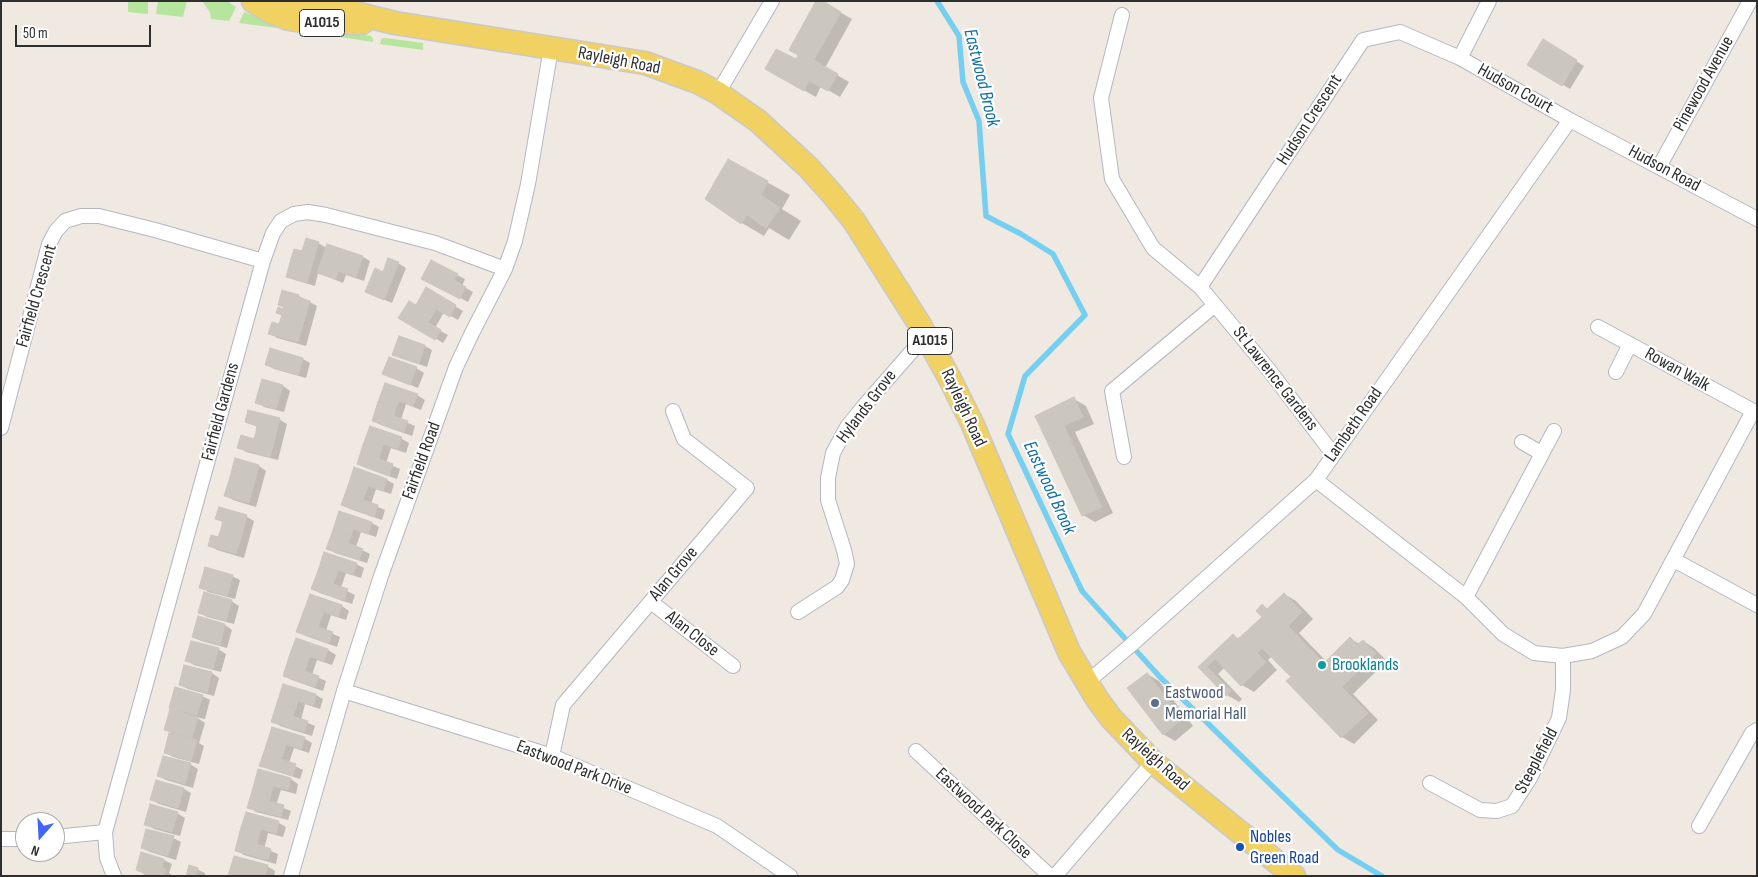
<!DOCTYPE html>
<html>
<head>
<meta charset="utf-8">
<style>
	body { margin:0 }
	#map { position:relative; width:1758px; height:877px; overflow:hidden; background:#efe9e1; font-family:"Sofia Sans Condensed",sans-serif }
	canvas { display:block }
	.frame { position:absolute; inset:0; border:2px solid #2e2e2e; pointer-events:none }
	.north { position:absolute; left:15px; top:812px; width:50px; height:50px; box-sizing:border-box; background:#fff; border:1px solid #ababab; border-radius:50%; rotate:199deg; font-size:14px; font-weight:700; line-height:20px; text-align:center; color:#2e2e2e }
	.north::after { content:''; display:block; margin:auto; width:18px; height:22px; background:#4264fb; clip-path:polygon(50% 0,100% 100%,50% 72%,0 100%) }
	.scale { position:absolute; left:15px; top:25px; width:136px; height:22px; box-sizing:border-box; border:2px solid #2e2e2e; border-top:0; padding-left:6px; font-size:15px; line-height:18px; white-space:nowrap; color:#2e2e2e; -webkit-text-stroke:4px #fff; paint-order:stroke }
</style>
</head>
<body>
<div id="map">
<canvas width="1758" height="877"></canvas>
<div class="frame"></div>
<div class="north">N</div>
<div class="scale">50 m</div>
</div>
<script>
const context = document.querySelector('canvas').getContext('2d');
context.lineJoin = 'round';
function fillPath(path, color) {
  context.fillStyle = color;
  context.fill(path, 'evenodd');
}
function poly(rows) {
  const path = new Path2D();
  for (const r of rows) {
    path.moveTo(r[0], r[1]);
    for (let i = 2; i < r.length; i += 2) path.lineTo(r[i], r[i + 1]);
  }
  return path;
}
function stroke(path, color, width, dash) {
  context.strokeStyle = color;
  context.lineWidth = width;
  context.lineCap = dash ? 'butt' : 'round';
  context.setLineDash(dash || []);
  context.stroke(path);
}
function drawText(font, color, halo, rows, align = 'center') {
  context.font = font + ' "Sofia Sans Condensed",sans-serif';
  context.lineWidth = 4.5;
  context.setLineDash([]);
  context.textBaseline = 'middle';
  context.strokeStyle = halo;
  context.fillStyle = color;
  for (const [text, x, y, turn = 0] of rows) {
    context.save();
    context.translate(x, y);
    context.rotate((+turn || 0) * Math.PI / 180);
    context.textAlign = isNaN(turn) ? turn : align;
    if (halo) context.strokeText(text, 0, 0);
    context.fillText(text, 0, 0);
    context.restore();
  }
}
const green = poly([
	[128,1,148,1,148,14,128,12],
	[158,1,187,1,183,17,156,14],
	[202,1,227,1,236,7,229,21,211,19,210,12],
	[244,12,276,23,277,28,239,23],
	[344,32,371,36,373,39,373,42,340,37,341,34],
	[385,38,423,43,423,50,380,44,381,39]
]);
const shadow = poly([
	[820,1,852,19,825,68,849,82,840,97,821,86,816,97,766,69,796,61],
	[1544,41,1584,66,1570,89,1529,64],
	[729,161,790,195,782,209,801,221,789,240,769,228,764,236,742,223],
	[318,243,327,248,328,245,363,257,370,261,364,281,346,275,343,283,318,273,315,286,295,280,288,276,303,253],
	[432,262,465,279,462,286,473,292,468,302,430,282],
	[398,263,406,268,392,303,375,296,384,273],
	[426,289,463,311,458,320,444,312,435,328,448,335,443,343,400,317,416,306],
	[283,291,299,296,317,306,306,346,277,338,270,333,280,326,283,316,278,313,284,310,285,308,279,304],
	[399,337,425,346,432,350,427,367,401,358,394,354],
	[303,359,310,363,306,378,274,369,266,364],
	[416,368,424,373,418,388,384,374],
	[386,384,417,395,425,400,421,410,406,404,401,420,415,426,412,436,381,425,373,420],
	[283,386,290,391,284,412,264,407,257,402],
	[1074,399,1086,406,1094,424,1075,432,1113,513,1095,522,1083,515,1037,416],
	[249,411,280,420,287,424,278,460,246,452,239,447,255,440,258,427,246,422],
	[371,428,402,439,409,443,406,453,391,448,386,463,400,469,397,479,366,468,358,464],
	[236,460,259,466,266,471,256,507,233,500,226,496],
	[355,469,387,480,394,484,391,494,376,489,371,504,385,510,382,520,350,509,343,505],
	[220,509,247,517,254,521,244,558,217,550,209,545,219,539,224,523,217,519],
	[340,512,372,523,379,527,376,537,361,532,356,547,370,554,367,563,335,553,328,548],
	[325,553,356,564,364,568,361,578,346,573,341,588,355,595,352,604,320,593,313,589],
	[232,576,240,580,235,599,208,592,201,587],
	[1284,594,1296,601,1313,619,1299,633,1327,662,1350,639,1360,644,1363,641,1374,648,1387,661,1353,694,1378,720,1354,744,1342,737,1288,681,1292,678,1272,656,1268,660,1277,670,1254,692,1242,685,1225,667,1218,674,1242,699,1239,702,1227,695,1200,667,1233,635,1240,639,1263,617,1262,606,1269,610],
	[310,595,342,606,349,611,346,620,331,615,326,631,340,637,337,647,306,636,298,631],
	[231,601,239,606,234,624,207,617,200,613],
	[198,618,225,625,232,630,227,648,201,641,193,637],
	[297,640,328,650,336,655,332,665,317,660,312,675,326,681,323,691,292,680,284,676],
	[218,649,226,654,221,672,194,665,187,661],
	[185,666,212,673,219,678,214,696,188,689,180,685],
	[1147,674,1159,681,1193,726,1175,741,1163,734],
	[284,685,316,695,323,699,320,709,305,704,301,720,315,726,312,736,280,726,273,721],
	[202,696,210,700,205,719,196,717,205,723,199,743,204,746,199,764,173,757,165,752,171,732,166,729,179,712,170,707],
	[272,729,304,738,312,743,309,753,294,748,289,763,303,770,300,779,269,769,261,765],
	[190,764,198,769,193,788,166,780,159,776],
	[259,770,291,779,298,784,296,794,281,790,276,805,291,811,288,820,256,812,249,807],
	[184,789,191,793,186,812,159,804,152,800],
	[177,813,185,818,180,836,154,829,146,824],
	[247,814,279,823,286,827,283,837,268,833,266,842,264,848,278,854,276,864,244,855,236,850],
	[173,838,181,842,176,860,150,852,142,848],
	[142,854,164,860,172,864,169,873,173,876,145,876,145,874,137,869],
	[190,866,205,873,205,876,187,876],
	[267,866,275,871,274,876,231,876]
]);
const stream = poly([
	[937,1,959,36,963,82,979,121,986,216,1021,234,1053,254,1085,315,1025,376,1008,434,1082,591,1160,677,1338,850,1382,876]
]);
const building = poly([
	[816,1,823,1,841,12,814,60,838,74,828,91,809,81,804,91,765,69,776,49,796,59,798,55,789,50,816,1],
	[1543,39,1577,60,1562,86,1527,65,1543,39],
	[728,159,768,181,761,195,780,208,766,228,747,215,741,224,705,199,728,159],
	[306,238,319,242,312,265,291,259,294,249,302,251,306,238],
	[327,244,363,256,356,277,338,271,336,279,317,273,327,244],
	[388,258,399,262,384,300,365,292,375,268,383,272,388,258],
	[291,259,312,265,307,283,286,277,291,259],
	[431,260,458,274,454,280,466,287,460,299,421,279,431,260],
	[426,287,456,305,450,317,436,309,433,315,416,305,426,287],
	[282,290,299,295,298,297,310,301,304,321,276,313,278,307,283,309,284,307,278,305,282,290],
	[409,301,433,315,428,322,441,330,435,340,398,318,409,301],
	[282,315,304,321,298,342,268,334,272,322,279,324,282,315],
	[399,336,425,345,419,364,392,355,399,336],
	[270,348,303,358,298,375,265,365,270,348],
	[389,357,417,367,410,385,382,374,389,357],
	[262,379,283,385,276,409,255,403,262,379],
	[385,383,418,394,413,406,399,401,396,408,378,402,385,383],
	[1074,397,1083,417,1064,426,1102,507,1082,516,1035,416,1074,397],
	[378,402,396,408,394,416,408,421,404,432,372,421,378,402],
	[248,410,280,418,275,438,256,432,257,426,245,422,248,410],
	[370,426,402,437,398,449,384,444,381,451,363,445,370,426],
	[256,432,275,438,270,457,237,448,241,435,254,439,256,432],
	[363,445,381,451,379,459,393,464,389,476,357,464,363,445],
	[235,458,259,465,254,484,230,477,235,458],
	[354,467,387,479,383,491,368,486,366,492,348,486,354,467],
	[230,477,254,484,249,503,224,496,230,477],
	[348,486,366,492,363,500,378,505,374,517,341,505,348,486],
	[219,507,247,515,242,535,221,529,223,521,215,519,219,507],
	[339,511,372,522,368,534,353,529,351,536,333,530,339,511],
	[221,529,242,535,236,554,208,546,211,535,218,537,221,529],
	[333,530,351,536,348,543,363,549,359,560,326,549,333,530],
	[324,552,357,563,353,575,338,570,336,577,318,571,324,552],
	[205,567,233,575,227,596,199,588,205,567],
	[318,571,336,577,333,584,348,589,344,601,311,589,318,571],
	[204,592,232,600,226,621,198,613,204,592],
	[1284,593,1302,612,1288,626,1324,663,1350,637,1357,645,1363,640,1376,654,1342,687,1368,713,1341,738,1286,681,1291,677,1262,648,1257,653,1266,662,1241,686,1215,659,1207,667,1231,691,1226,696,1198,667,1233,634,1238,639,1262,617,1256,611,1262,604,1267,609,1284,593],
	[310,594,342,605,338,617,324,612,321,619,303,613,310,594],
	[303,613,321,619,318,627,333,632,329,643,296,632,303,613],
	[198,616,225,624,220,645,192,637,198,616],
	[296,638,328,649,324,661,310,656,307,664,289,657,296,638],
	[191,641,219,648,213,669,185,661,191,641],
	[289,657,307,664,305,671,319,676,315,687,283,676,289,657],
	[184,665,212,672,207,693,179,685,184,665],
	[1147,673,1182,719,1163,735,1127,688,1147,673],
	[283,684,316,694,313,706,298,701,296,708,277,703,283,684],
	[175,687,203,695,197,715,169,708,175,687],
	[277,703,296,708,293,716,308,721,304,732,271,722,277,703],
	[170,709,198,717,192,738,164,730,170,709],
	[272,727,305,737,301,749,286,744,284,752,266,746,272,727],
	[169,733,197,740,191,761,164,753,169,733],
	[266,746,284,752,281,759,296,764,293,776,259,766,266,746],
	[163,756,191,763,185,784,157,776,163,756],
	[258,769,291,778,288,790,273,786,271,794,253,788,258,769],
	[156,780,184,788,178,808,150,800,156,780],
	[253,788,271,794,269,801,284,805,281,817,247,808,253,788],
	[150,804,178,812,172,832,144,825,150,804],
	[246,812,279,821,276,834,261,829,259,836,240,831,246,812],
	[146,829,174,836,168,856,141,848,146,829],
	[240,831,259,836,257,844,271,849,268,860,235,851,240,831],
	[141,852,164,859,162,868,166,869,164,876,144,876,144,873,136,870,141,852],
	[234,856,268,865,265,876,251,874,250,876,228,876,234,856],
	[189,865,198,868,196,876,186,876,189,865]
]);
const minor = poly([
	[1122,15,1101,98,1112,179,1153,248,1200,287,1269,370,1333,454],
	[1460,58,1489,1],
	[718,93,772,1],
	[1659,167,1750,1],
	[1200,287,1363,40,1400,32,1460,58,1570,120,1757,219],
	[1598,327,1757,413],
	[1616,372,1630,344],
	[1,428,49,244,56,231,65,221,81,216,99,216,155,230,263,261],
	[1522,442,1541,453],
	[1124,457,1112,391,1215,305],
	[1316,480,1466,597,1503,634,1534,653,1563,656,1592,651,1622,637,1644,614,1753,411],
	[1674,560,1757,605],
	[1466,597,1554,431],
	[651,602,733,666],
	[798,612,837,587,842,580,847,564,844,550,828,500,828,478,833,453,847,427,864,406,926,335],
	[1086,683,1131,645,1316,480,1570,120],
	[344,691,552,756,717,826,790,876],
	[916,751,1050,876],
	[552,756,563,705,747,488,684,439,673,411],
	[1430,783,1480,810,1497,811,1512,806,1530,778,1559,718,1563,690,1563,656],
	[1699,826,1752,733,1757,730],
	[55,837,105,832],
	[1,839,25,839],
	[114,876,107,858,105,832,263,261,273,233,281,221,294,214,308,212,326,215,435,243,505,269],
	[291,876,344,691,381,576,456,367,472,333,505,269,515,241,528,184,551,48],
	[1055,876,1153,762]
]);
const primary = poly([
	[253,1,271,12,289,19,317,23,362,23],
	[288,1,335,8,395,23,645,63,697,82,718,93,758,121,809,168,833,195,854,221,920,325,950,379,972,423,1069,652,1097,699,1111,718,1153,762,1294,876]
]);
const markers = [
	[1322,665,5,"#0f9aa8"],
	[1155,703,5,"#5c6f8a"],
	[1240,847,5,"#1a4fb4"]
];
const shields = [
	[322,23,45],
	[930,341,45]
];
const shieldNames = [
	["A1015",322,23],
	["A1015",930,341]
];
const streetNames = [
	["Rayleigh Road",619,61,11],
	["Pinewood Avenue",1704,84,-61],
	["Hudson Court",1515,89,29],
	["Hudson Crescent",1310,120,-57],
	["Hudson Road",1664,169,28],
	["Fairfield Crescent",37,296,-74],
	["Rowan Walk",1677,370,29],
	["St Lawrence Gardens",1275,379,52],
	["Hylands Grove",867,407,-53],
	["Rayleigh Road",963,408,65],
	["Fairfield Gardens",221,412,-75],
	["Lambeth Road",1354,425,-55],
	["Fairfield Road",422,461,-70],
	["Alan Grove",674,574,-50],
	["Alan Close",692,634,38],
	["Rayleigh Road",1155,760,42],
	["Steeplefield",1537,761,-62],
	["Eastwood Park Drive",574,768,21],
	["Eastwood Park Close",983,814,43]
];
const cultureNames = [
	["Brooklands",1332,665]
];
const serviceNames = [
	["Eastwood",1165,693],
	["Memorial Hall",1165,714]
];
const transitNames = [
	["Nobles",1250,837],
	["Green Road",1250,858]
];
const waterNames = [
	["Eastwood Brook",981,78,76],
	["Eastwood Brook",1049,488,65]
];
fillPath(green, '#b6e59e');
fillPath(shadow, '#0003');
stroke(stream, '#75cff0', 5.5);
fillPath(building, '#cbc7bf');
stroke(building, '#cbc5ba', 1);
stroke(minor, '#b4b7c1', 16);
stroke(primary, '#c9c9c9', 25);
stroke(minor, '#fff', 14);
stroke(primary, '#f2d163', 22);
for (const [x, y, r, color] of markers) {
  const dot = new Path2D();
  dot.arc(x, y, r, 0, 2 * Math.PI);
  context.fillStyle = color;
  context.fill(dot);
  stroke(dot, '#fff', 2);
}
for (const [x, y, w] of shields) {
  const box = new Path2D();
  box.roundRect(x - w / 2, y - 13.5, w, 27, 4);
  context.fillStyle = '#fff';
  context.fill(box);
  stroke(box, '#2e2e2e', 1);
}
drawText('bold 16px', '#2e2e2e', null, shieldNames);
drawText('18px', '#2e2e2e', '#fff', streetNames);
drawText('18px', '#0d838f', '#fff', cultureNames, 'left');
drawText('18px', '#4e5e75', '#fff', serviceNames, 'left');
drawText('18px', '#164399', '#fff', transitNames, 'left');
drawText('italic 19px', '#0d6fa3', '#fff', waterNames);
</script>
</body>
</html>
